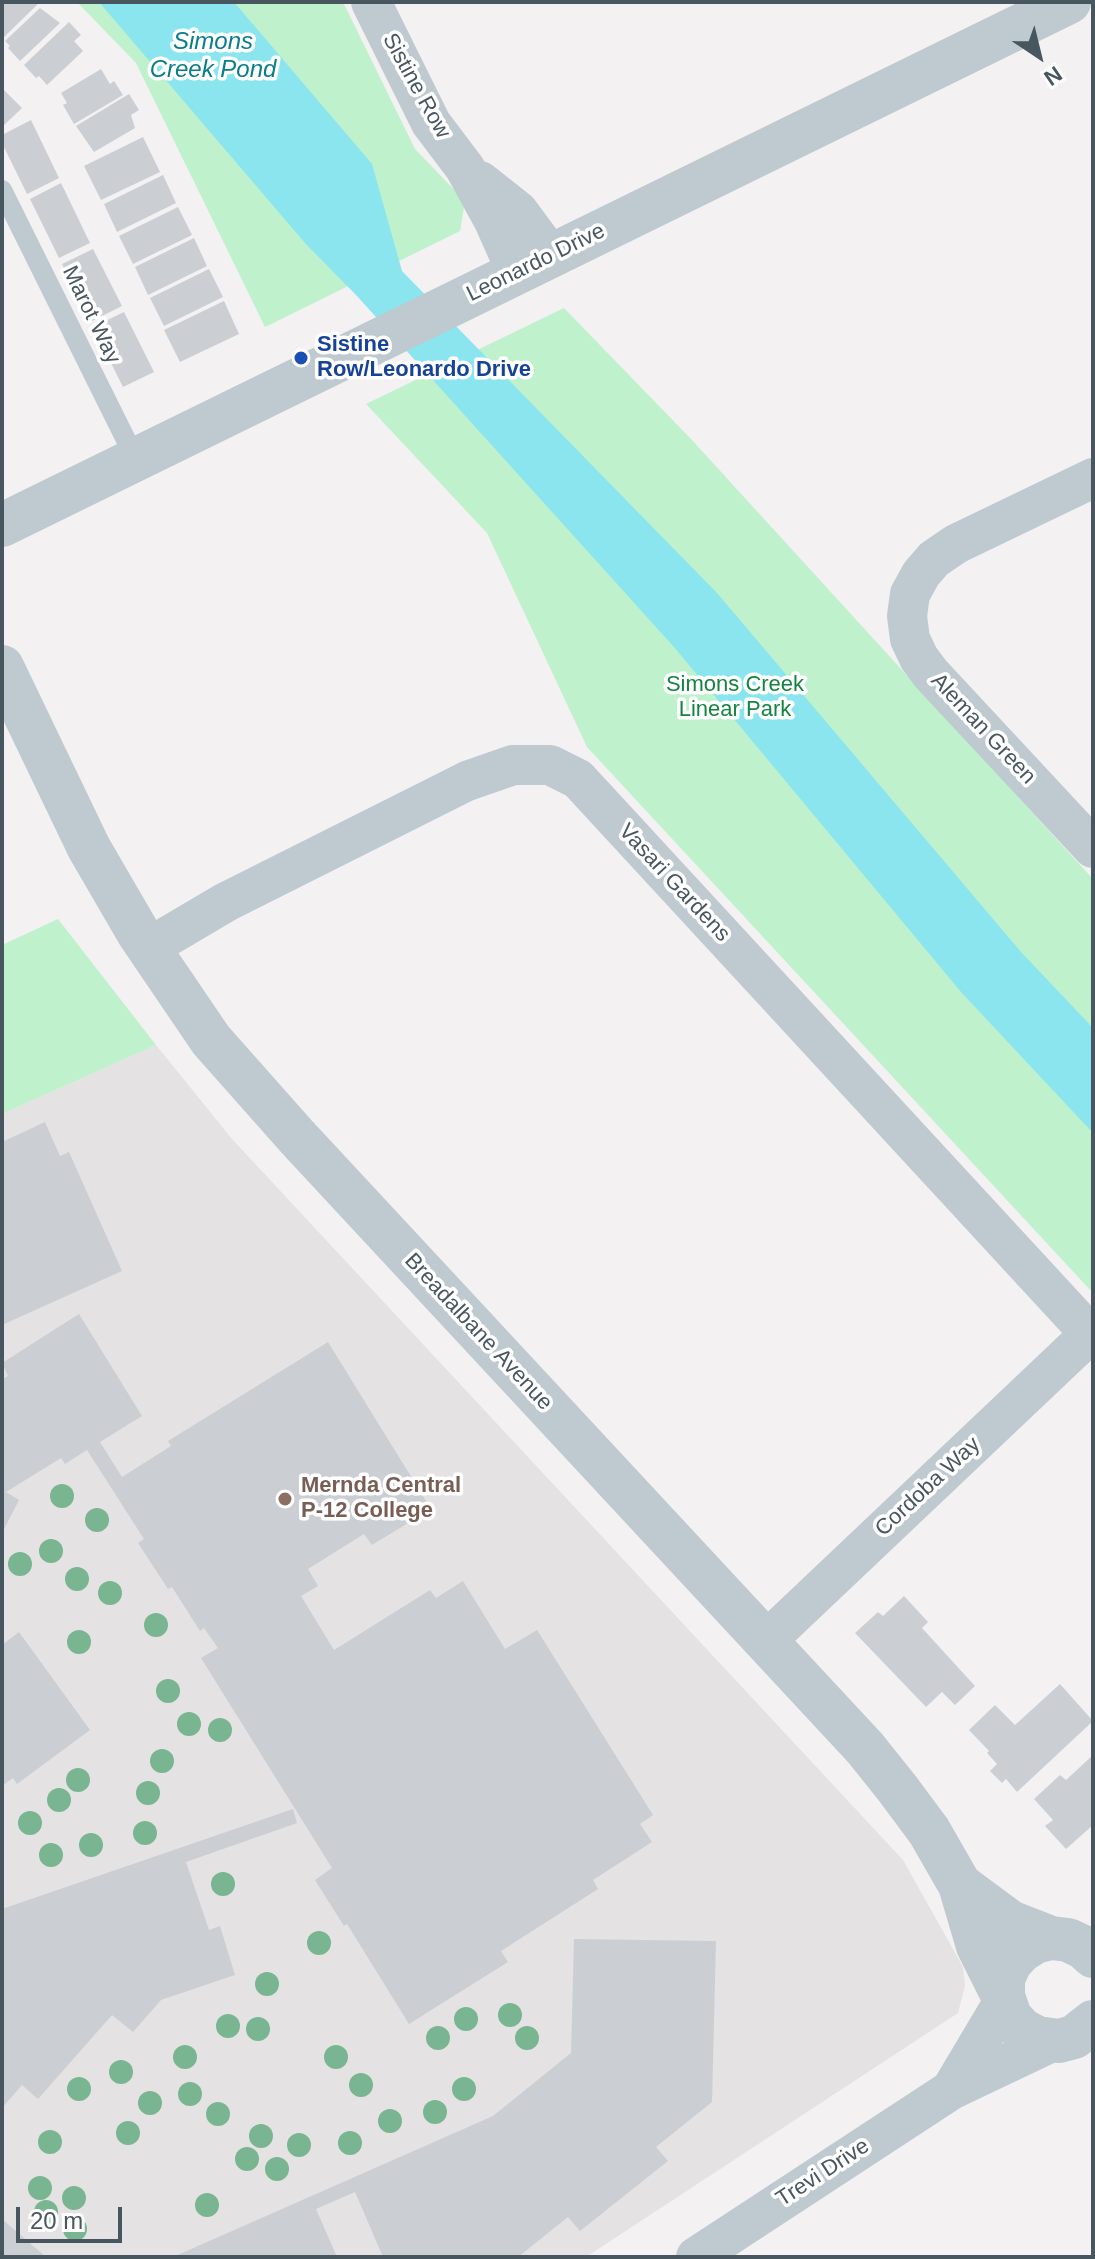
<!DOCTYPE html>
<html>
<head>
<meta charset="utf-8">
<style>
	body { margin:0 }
	#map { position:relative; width:1095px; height:2259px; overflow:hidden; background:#f3f1f1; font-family:Arial,sans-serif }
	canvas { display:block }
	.frame { position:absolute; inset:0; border:4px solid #48575f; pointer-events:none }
	.north { position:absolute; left:999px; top:16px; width:80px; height:80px; -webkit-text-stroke:6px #fff; paint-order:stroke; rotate:145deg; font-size:22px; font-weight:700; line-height:32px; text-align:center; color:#48575f }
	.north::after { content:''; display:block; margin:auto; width:28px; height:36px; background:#48575f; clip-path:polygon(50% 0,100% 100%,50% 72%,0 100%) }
	.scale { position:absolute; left:16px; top:2207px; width:106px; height:36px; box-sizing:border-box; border:4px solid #48575f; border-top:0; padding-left:10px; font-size:24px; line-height:28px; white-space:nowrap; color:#48575f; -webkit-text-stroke:6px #fff; paint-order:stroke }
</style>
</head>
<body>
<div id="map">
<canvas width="1095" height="2259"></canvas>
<div class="frame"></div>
<div class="north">N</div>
<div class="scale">20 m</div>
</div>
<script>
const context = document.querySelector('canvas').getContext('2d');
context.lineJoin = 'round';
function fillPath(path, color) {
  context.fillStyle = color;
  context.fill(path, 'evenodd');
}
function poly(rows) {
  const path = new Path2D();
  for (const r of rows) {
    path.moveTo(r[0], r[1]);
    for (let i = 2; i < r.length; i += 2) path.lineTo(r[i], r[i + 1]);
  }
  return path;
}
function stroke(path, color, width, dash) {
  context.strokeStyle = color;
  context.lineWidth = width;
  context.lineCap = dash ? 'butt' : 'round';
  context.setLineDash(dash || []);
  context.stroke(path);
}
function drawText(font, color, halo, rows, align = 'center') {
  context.font = font + ' Arial,sans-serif';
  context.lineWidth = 7;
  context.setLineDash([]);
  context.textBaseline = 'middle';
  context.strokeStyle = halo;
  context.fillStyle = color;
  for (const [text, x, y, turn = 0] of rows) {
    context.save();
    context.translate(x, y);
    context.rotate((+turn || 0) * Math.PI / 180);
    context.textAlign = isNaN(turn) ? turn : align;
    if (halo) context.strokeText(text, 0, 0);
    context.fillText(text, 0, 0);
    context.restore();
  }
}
const education = poly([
	[156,1045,232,1139,903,1860,963,1967,965,1986,958,2013,586,2257,2,2257,2,1114]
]);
const green = poly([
	[77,2,343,2,415,149,465,201,460,231,265,327,136,63],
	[564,308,691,439,1093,879,1093,1293,587,747,487,533,366,404],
	[58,919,156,1045,2,1114,2,945]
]);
const water = poly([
	[99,2,234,2,372,164,402,271,717,593,1021,952,1093,1028,1093,1133,961,992,674,647,357,296,305,243]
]);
const building = poly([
	[2,2,40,2,2,39],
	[40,8,60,23,20,61,8,48,10,46,5,41],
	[69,22,81,35,74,41,83,51,47,85,39,76,36,78,24,65],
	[101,69,110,84,114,81,123,95,74,124,63,105,67,103,61,93],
	[2,88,22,108,2,127],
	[129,94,139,110,131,115,135,128,94,152,76,126],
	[31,120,59,178,27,194,2,143,2,135],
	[143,137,160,172,101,200,84,166],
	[163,175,176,203,117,232,104,204],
	[61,183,90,243,59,258,30,199],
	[178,207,192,235,133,264,119,236],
	[194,238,207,266,148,295,135,267],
	[93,249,122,306,90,322,62,264],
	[209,269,223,297,164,326,150,298],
	[224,301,239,334,180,362,164,330],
	[124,312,154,372,123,387,93,327],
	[45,1122,60,1156,69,1152,122,1271,2,1325,2,1142],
	[79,1314,142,1416,100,1442,122,1477,171,1446,168,1441,328,1342,431,1509,372,1545,364,1534,308,1569,318,1586,301,1596,334,1650,430,1590,436,1598,463,1581,505,1649,537,1630,653,1815,640,1824,652,1842,593,1880,598,1889,501,1951,508,1962,409,2024,347,1924,344,1926,315,1880,332,1868,201,1658,218,1648,204,1628,200,1631,172,1587,168,1589,138,1543,144,1539,87,1450,65,1464,61,1458,6,1492,19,1500,2,1533,2,1379,8,1376,2,1363],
	[904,1596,928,1622,922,1628,975,1686,955,1705,942,1692,926,1707,855,1633,878,1612,883,1616],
	[19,1632,90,1730,17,1784,13,1778,2,1786,2,1645],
	[1060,1684,1093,1721,1017,1792,1006,1779,1002,1783,990,1771,997,1764,987,1753,989,1751,969,1730,995,1705,1015,1725],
	[1093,1755,1093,1825,1066,1849,1045,1826,1053,1820,1034,1799,1060,1775,1066,1780],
	[293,1809,297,1823,186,1862,209,1930,220,1926,235,1975,161,2000,133,2032,112,2015,38,2099,22,2085,2,2108,2,1909],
	[574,1939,716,1941,712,2102,656,2147,668,2161,580,2231,568,2217,518,2257,383,2257,355,2192,316,2209,337,2257,173,2257,493,2116,571,2053],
	[2,2219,46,2257,2,2257]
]);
const service = poly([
	[2,190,136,460]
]);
const minor = poly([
	[371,2,431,123,465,168,493,219,517,273],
	[480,181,518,211,552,257],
	[1093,478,956,544,934,559,921,574,910,594,907,616,910,639,919,658,931,674,1093,848],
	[148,948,226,902,467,781,513,765,550,765,578,779,1093,1337],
	[766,1641,1090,1334],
	[951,2090,1004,2001],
	[696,2257,951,2090,1054,2041]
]);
const tertiary = poly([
	[2,525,1069,2],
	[2,667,89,848,139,934,211,1040,297,1137,865,1748,897,1788,929,1831,960,1885,978,1946,1003,1996],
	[960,1885,1010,1922,1051,1938],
	[1093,1956,1083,1947,1068,1940,1051,1938,1035,1942,1021,1951,1010,1963,1003,1979,1003,1996,1010,2017,1022,2030,1037,2038,1059,2041,1074,2037,1093,2022]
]);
const trees = [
	[62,1496],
	[97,1520],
	[51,1551],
	[20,1564],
	[77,1579],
	[110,1593],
	[156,1625],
	[79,1642],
	[168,1691],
	[189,1724],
	[220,1730],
	[162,1761],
	[78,1780],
	[148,1793],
	[59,1800],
	[30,1823],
	[145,1833],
	[91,1845],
	[51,1855],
	[223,1884],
	[319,1943],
	[267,1984],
	[510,2015],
	[466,2019],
	[228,2026],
	[258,2029],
	[438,2038],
	[527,2038],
	[185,2057],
	[336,2057],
	[121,2072],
	[361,2085],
	[79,2089],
	[464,2089],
	[190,2094],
	[150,2103],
	[435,2112],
	[218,2114],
	[390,2121],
	[128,2133],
	[261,2136],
	[50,2142],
	[350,2143],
	[299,2145],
	[247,2159],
	[277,2169],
	[40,2188],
	[74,2198],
	[207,2205],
	[46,2212],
	[75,2229]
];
const markers = [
	[301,358,8,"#1a4fb4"],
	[285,1499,8,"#8d6e63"]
];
const streetNames = [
	["Sistine Row",416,86,61],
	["Leonardo Drive",536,263,-26],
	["Marot Way",91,315,64],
	["Aleman Green",983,729,47],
	["Vasari Gardens",674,883,47],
	["Breadalbane Avenue",478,1332,47],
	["Cordoba Way",928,1487,-43],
	["Trevi Drive",823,2173,-33]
];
const transitNames = [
	["Sistine",317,345],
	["Row/Leonardo Drive",317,370]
];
const parkNames = [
	["Simons Creek",735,685],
	["Linear Park",735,710]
];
const educationNames = [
	["Mernda Central",301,1486],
	["P-12 College",301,1511]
];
const waterNames = [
	["Simons",213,42],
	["Creek Pond",213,70]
];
fillPath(education, '#e4e2e3');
fillPath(green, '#bff1cd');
fillPath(water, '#8be5ef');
fillPath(building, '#cbcfd3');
stroke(service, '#becad0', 20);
stroke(minor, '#becad0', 40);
stroke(tertiary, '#becad0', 44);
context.fillStyle = '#79b590';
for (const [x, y] of trees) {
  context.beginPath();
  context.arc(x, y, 12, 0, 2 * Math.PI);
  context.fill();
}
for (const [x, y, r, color] of markers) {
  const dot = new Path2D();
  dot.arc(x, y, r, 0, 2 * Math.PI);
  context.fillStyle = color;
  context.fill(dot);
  stroke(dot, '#fff', 3);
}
drawText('22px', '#48575f', '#fff', streetNames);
drawText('bold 22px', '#164399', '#fff', transitNames, 'left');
drawText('22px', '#158441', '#fff', parkNames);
drawText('bold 22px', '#785e54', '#fff', educationNames, 'left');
drawText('italic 24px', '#0a7d8a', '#fff', waterNames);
</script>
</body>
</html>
